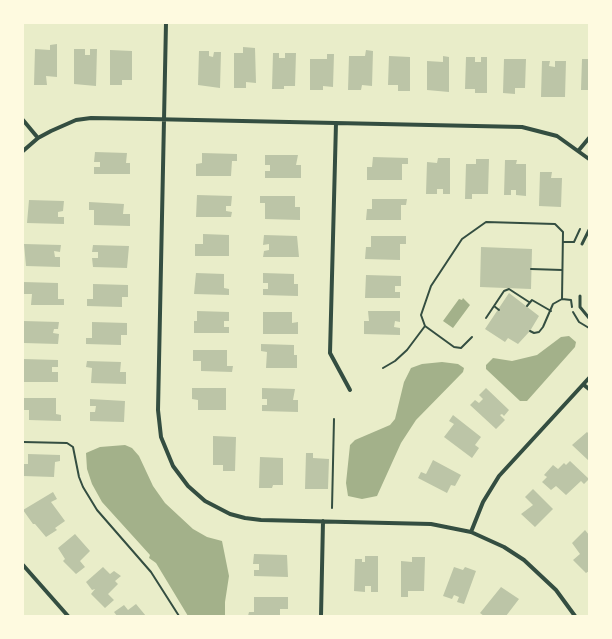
<!DOCTYPE html>
<html>
<head>
<meta charset="utf-8">
<style>
	body { margin:0 }
	#map { position:relative; width:612px; height:639px; overflow:hidden; background:#e9edc9; font-family:"Space Grotesk",sans-serif }
	canvas { display:block }
	.frame { position:absolute; inset:0; border:24px solid #fefae0; pointer-events:none }
</style>
</head>
<body>
<div id="map">
<canvas width="612" height="639"></canvas>
<div class="frame"></div>
</div>
<script>
const context = document.querySelector('canvas').getContext('2d');
context.lineJoin = 'round';
function fillPath(path, color) {
  context.fillStyle = color;
  context.fill(path, 'evenodd');
}
function poly(rows) {
  const path = new Path2D();
  for (const r of rows) {
    path.moveTo(r[0], r[1]);
    for (let i = 2; i < r.length; i += 2) path.lineTo(r[i], r[i + 1]);
  }
  return path;
}
function stroke(path, color, width, dash) {
  context.strokeStyle = color;
  context.lineWidth = width;
  context.lineCap = dash ? 'butt' : 'round';
  context.setLineDash(dash || []);
  context.stroke(path);
}
const water = poly([
	[463,298,470,305,453,328,443,321,459,299,462,300],
	[569,336,576,342,575,347,527,401,520,401,486,369,486,365,493,358,512,361,537,355,561,337],
	[442,362,458,364,464,368,463,372,416,420,401,443,377,496,362,499,348,496,346,483,350,445,355,440,390,425,395,419,404,382,411,368,422,364],
	[125,445,132,448,139,456,153,486,165,503,193,529,207,537,222,541,229,576,225,602,225,616,188,616,156,563,149,558,150,555,102,502,92,484,87,469,86,453,100,447]
]);
const building = poly([
	[57,44,57,77,46,76,47,85,34,85,35,49,50,50,50,45],
	[243,47,255,48,256,83,246,82,246,88,234,88,234,53,243,53],
	[74,49,85,49,85,55,90,55,90,49,97,49,96,86,74,84],
	[110,50,132,51,132,80,122,80,122,85,110,85],
	[366,50,373,51,372,86,362,85,361,90,348,90,349,56,365,56],
	[199,51,209,51,209,56,213,57,214,52,221,52,220,88,198,85],
	[273,53,279,53,279,58,285,58,285,53,296,53,295,86,284,86,284,89,272,89],
	[327,54,334,54,333,87,323,86,323,90,310,90,310,59,327,59],
	[389,56,410,57,410,91,398,91,398,85,388,85],
	[443,56,449,57,449,92,427,90,427,61,443,62],
	[466,57,475,57,475,62,481,62,481,57,487,57,487,93,475,93,475,89,465,89],
	[504,59,526,59,525,88,515,88,515,94,503,93],
	[582,59,589,59,589,90,581,90],
	[542,61,550,61,549,66,555,67,555,61,566,61,565,97,541,97],
	[95,152,127,153,126,163,130,163,130,174,94,174,94,167,100,167,100,162,94,162],
	[202,153,237,154,237,161,232,161,231,176,196,176,196,164,202,163],
	[265,155,298,155,296,165,301,165,301,178,265,178,265,171,270,171,270,165,265,165],
	[373,157,408,158,408,164,402,164,402,180,367,180,367,167,372,167],
	[438,158,450,158,450,194,443,194,443,189,437,189,437,194,426,194,427,162,437,163],
	[476,159,489,159,488,194,472,194,472,199,465,199,466,164,476,164],
	[505,160,517,160,516,164,526,164,526,196,516,195,516,190,511,190,511,195,504,195],
	[540,172,552,172,551,178,562,178,561,207,539,206],
	[197,195,232,196,231,206,226,206,226,211,232,212,231,217,196,217],
	[260,196,295,196,295,207,300,207,300,220,265,219,265,203,260,203],
	[372,199,407,199,406,205,401,205,401,220,366,220,367,209,372,209],
	[29,200,64,201,63,211,58,212,58,217,64,217,64,224,27,223],
	[89,202,124,204,123,214,130,214,130,226,94,225,94,210,89,210],
	[203,234,229,235,229,256,195,256,195,244,203,244],
	[264,235,297,236,299,257,263,257,264,251,269,250,269,244,263,245],
	[371,236,406,236,406,244,400,244,400,260,365,259,366,247,371,247],
	[24,244,61,245,60,252,54,251,55,257,60,257,60,267,26,266],
	[93,245,129,246,127,268,93,267,92,258,98,258,98,252,92,252],
	[481,247,532,249,531,289,480,287],
	[196,273,224,274,224,288,229,289,229,295,194,294],
	[263,273,294,274,294,284,298,284,298,296,263,295,263,289,268,289,268,283,263,283],
	[366,275,401,276,401,286,395,286,395,292,400,292,400,298,365,298],
	[23,282,58,283,58,299,64,299,64,305,31,305,32,294,23,294],
	[93,284,128,285,128,297,122,297,122,307,87,306,87,299,93,299],
	[509,293,539,316,530,331,518,344,508,338,505,342,485,329],
	[197,311,229,312,229,321,224,321,224,327,229,327,229,333,194,333,194,321,197,321],
	[368,311,400,311,400,322,395,321,394,327,400,328,400,335,364,334,364,321,369,321],
	[263,312,292,312,292,323,298,322,298,334,263,334],
	[23,321,59,322,58,329,54,329,53,333,59,334,58,344,24,343],
	[92,322,127,323,127,335,121,335,121,345,86,344,86,338,92,338],
	[261,344,294,345,294,355,297,355,297,368,266,368,267,352,261,351],
	[193,350,227,350,227,366,233,366,232,372,201,371,201,361,193,361],
	[23,359,58,360,58,367,52,367,52,372,58,372,58,382,23,382],
	[87,361,121,362,120,372,126,372,126,384,91,383,92,368,86,367],
	[192,388,226,388,226,410,198,410,198,400,192,399],
	[262,388,295,389,293,400,298,400,298,412,262,411,262,405,267,405,267,399,262,399],
	[486,388,509,410,504,416,502,414,500,415,505,420,496,429,470,405,475,400,479,403,483,399,479,395],
	[23,398,56,398,56,414,61,415,61,421,29,420,29,410,23,410],
	[90,399,125,401,124,422,90,421,90,412,95,412,96,406,90,406],
	[453,415,481,437,475,445,479,448,472,458,444,437,454,424,449,421],
	[587,432,589,434,589,461,572,445],
	[213,436,236,437,235,471,223,471,223,465,213,465],
	[306,453,313,453,313,458,329,459,328,489,305,489],
	[28,454,60,455,60,461,55,462,54,477,23,476,23,464,28,464],
	[260,457,283,458,283,485,273,485,272,488,259,488],
	[433,460,461,475,455,486,451,485,447,493,418,478,421,472,426,474],
	[570,461,589,479,584,484,581,481,566,495,556,486,551,490,542,482,547,477,544,475,553,465,558,469,564,463,566,465],
	[533,489,553,509,535,527,521,514,533,505,525,497],
	[53,492,57,499,51,502,65,521,55,528,57,530,46,537,35,524,33,524,23,510],
	[585,530,589,535,589,571,586,573,573,560,580,554,572,543],
	[75,534,90,551,80,561,85,567,76,574,63,561,65,559,58,548],
	[254,554,287,555,288,577,254,576,254,570,259,570,259,564,253,564],
	[365,556,378,556,378,592,371,592,371,586,365,586,365,592,354,591,355,559,362,559,362,562,365,562],
	[412,557,425,557,424,591,408,591,408,597,401,597,401,561,412,562],
	[103,567,110,574,114,571,121,576,115,581,118,584,108,594,114,600,105,608,91,594,95,589,92,590,86,582],
	[454,567,463,570,465,567,476,571,464,604,457,602,459,597,454,595,452,599,443,596],
	[501,587,519,599,506,616,484,616,480,613],
	[254,597,288,597,288,609,280,609,280,616,248,616,249,612,254,612],
	[136,604,146,616,117,616,114,612,124,605,128,610]
]);
const path = poly([
	[564,242,574,242,580,229],
	[531,269,562,270],
	[562,299,571,300,572,307],
	[494,306,499,310],
	[527,306,532,300,551,311],
	[573,312,579,322,589,328],
	[486,318,504,291,509,289,529,302],
	[472,337,461,348,454,347,425,326,421,315,431,286,462,239,486,222,555,224,563,232,562,299,553,304,543,327,539,332,534,333,530,331],
	[383,368,395,361,407,350,425,326],
	[23,442,67,443,73,447,79,477,83,487,97,510,151,572,179,616],
	[332,508,334,419]
]);
const service = poly([
	[582,244,589,230],
	[580,296,580,307,589,318]
]);
const minor = poly([
	[166,23,158,410,161,437,173,466,188,486,205,501,230,514,245,518,261,520,431,524,471,532],
	[23,120,38,138],
	[336,123,330,353,350,390],
	[579,150,589,138],
	[23,151,38,138,51,131,76,120,91,118,149,119,522,127,557,136,589,159],
	[584,385,589,389],
	[23,565,68,616],
	[321,616,323,521],
	[575,616,556,590,524,560,504,547,471,532,483,502,499,476,589,378]
]);
fillPath(water, '#a3b18a');
fillPath(building, '#bcc5a7');
stroke(path, '#344e41', 2);
stroke(service, '#344e41', 3);
stroke(minor, '#344e41', 4);
</script>
</body>
</html>
